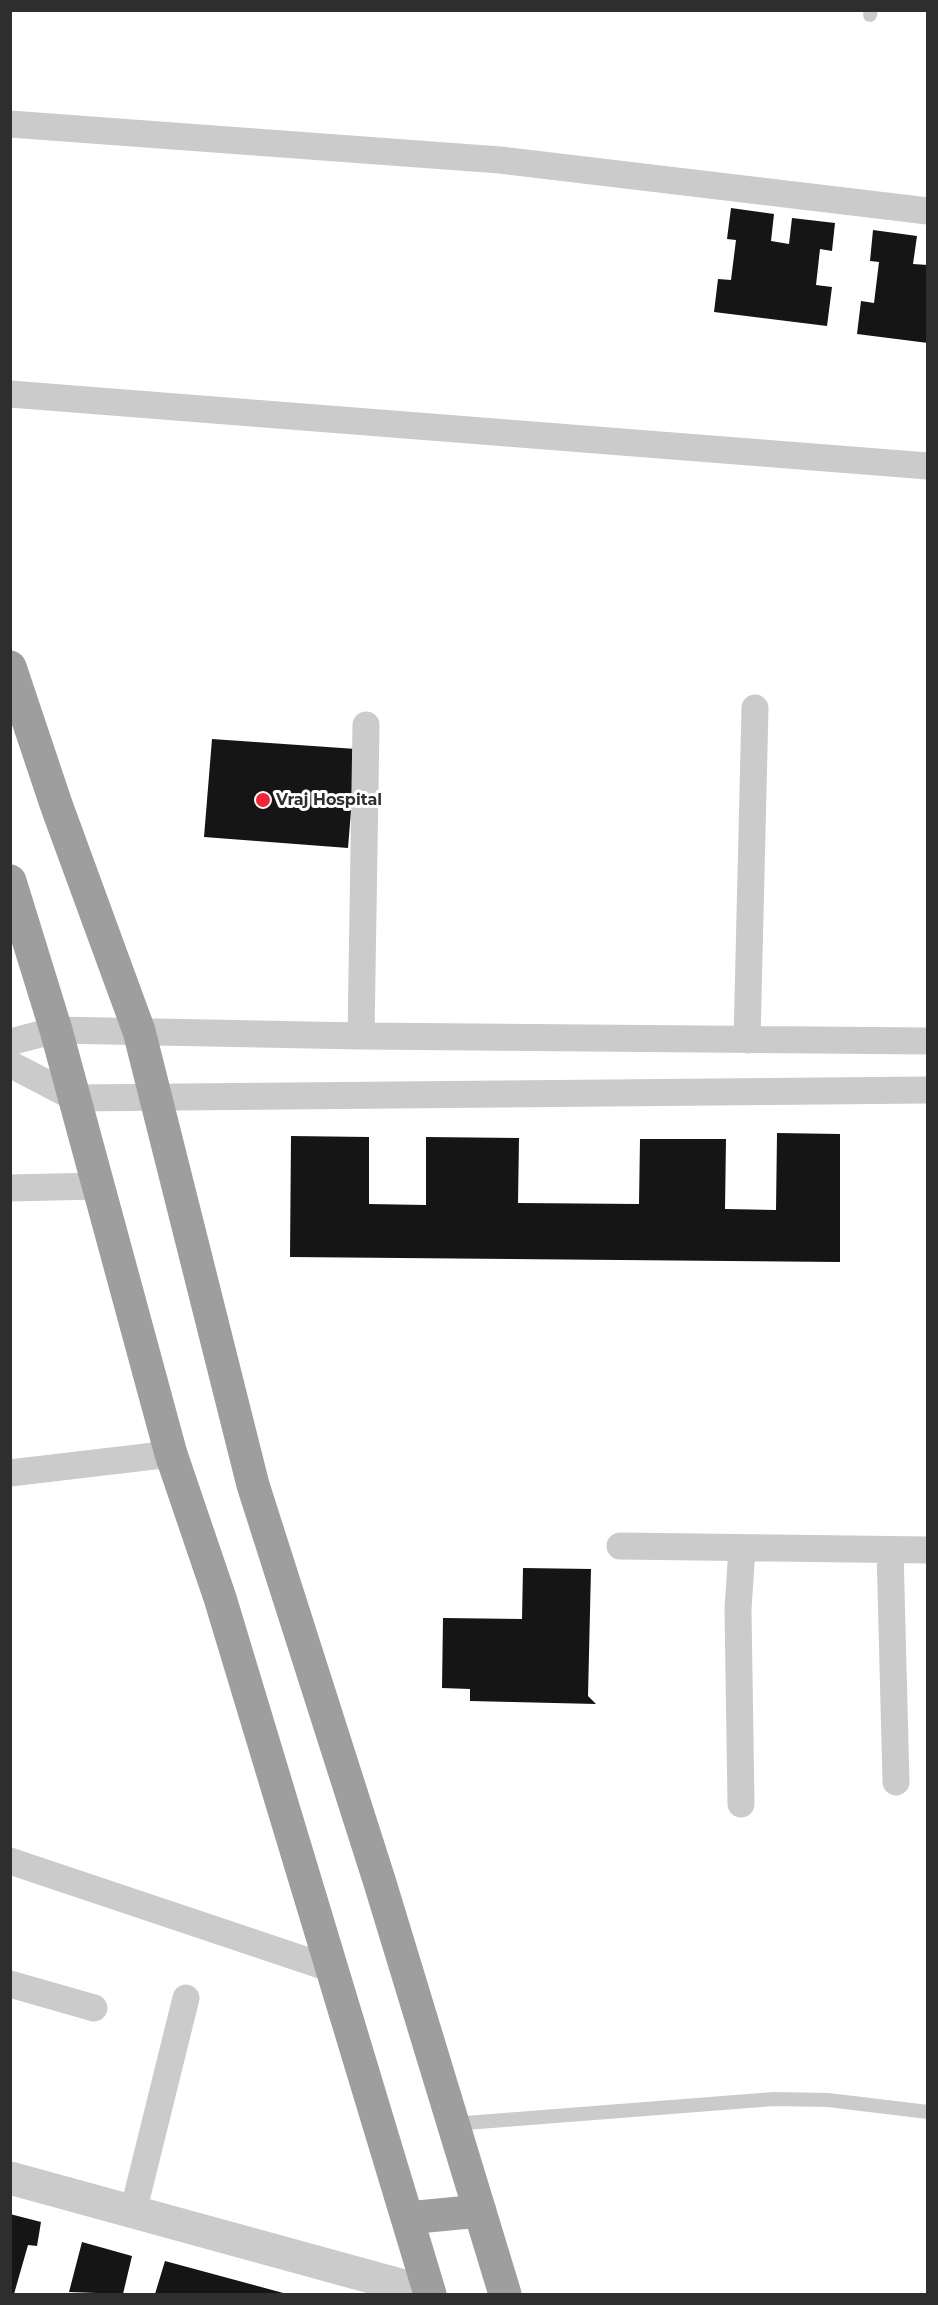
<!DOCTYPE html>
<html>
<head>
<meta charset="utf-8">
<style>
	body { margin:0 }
	#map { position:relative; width:938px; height:2305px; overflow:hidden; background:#fff; font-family:Montserrat,sans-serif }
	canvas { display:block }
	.frame { position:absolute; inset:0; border:12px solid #2e2e2e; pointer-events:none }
</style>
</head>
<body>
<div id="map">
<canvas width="938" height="2305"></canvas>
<div class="frame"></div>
</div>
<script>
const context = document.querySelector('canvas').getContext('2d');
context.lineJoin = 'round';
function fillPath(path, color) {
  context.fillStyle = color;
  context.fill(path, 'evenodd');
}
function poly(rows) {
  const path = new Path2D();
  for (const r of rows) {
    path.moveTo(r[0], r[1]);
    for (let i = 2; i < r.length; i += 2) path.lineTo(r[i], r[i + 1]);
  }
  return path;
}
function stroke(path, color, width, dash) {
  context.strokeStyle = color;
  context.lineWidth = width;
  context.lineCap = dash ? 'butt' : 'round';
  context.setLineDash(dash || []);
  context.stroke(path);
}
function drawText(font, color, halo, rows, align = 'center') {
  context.font = font + ' Montserrat,sans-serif';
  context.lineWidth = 6;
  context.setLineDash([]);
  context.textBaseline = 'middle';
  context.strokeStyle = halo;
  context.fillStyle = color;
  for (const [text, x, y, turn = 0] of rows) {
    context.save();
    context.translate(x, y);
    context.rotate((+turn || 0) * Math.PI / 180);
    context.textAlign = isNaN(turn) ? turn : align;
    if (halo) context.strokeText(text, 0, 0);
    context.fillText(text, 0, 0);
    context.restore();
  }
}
const building = poly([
	[731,208,774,214,771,241,789,244,792,218,835,223,832,251,820,249,816,285,832,287,827,326,714,312,718,279,731,280,736,240,727,239],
	[873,230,917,236,913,264,928,265,928,343,857,334,861,301,874,303,879,262,870,261],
	[212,739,356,749,348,848,204,837],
	[777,1133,840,1134,840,1262,290,1257,291,1136,369,1137,369,1204,426,1205,426,1137,519,1138,518,1203,639,1204,640,1139,726,1139,725,1209,776,1210],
	[523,1568,591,1569,588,1696,596,1704,470,1701,470,1689,442,1688,443,1618,522,1619],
	[10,2214,41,2222,37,2246,28,2245,14,2294,10,2294],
	[82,2242,132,2256,123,2294,69,2292],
	[165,2261,287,2294,155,2294]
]);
const service = poly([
	[870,15,871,10],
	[453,2124,774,2099,828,2100,928,2112]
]);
const minor = poly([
	[10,124,500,160,928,211],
	[10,394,928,466],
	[361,1036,366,725],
	[747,1040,755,708],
	[10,1042,56,1030,361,1036,928,1041],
	[10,1064,75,1098,928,1090],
	[10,1188,98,1186],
	[10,1473,171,1454],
	[620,1546,928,1550],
	[890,1550,896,1782],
	[741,1804,738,1609,742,1548],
	[10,1861,332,1969],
	[10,1984,94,2008],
	[133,2212,186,1998]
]);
const tertiary = poly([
	[10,2178,429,2293]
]);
const trunk = poly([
	[10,667,57,807,139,1031,253,1485,380,1883,505,2294],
	[10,881,56,1030,171,1454,220,1598,430,2294],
	[407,2218,480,2211]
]);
const markers = [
	[263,800,8,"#f02536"]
];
const poiNames = [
	["Vraj Hospital",276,800]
];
fillPath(building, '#151515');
stroke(service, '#cbcbcb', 14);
stroke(minor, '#cbcbcb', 27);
stroke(tertiary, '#cbcbcb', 33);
stroke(trunk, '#9e9e9e', 33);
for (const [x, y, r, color] of markers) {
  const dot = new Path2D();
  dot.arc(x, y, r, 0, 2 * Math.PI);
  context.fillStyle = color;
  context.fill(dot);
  stroke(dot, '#fff', 2);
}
drawText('bold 16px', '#2e2e2e', '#fff', poiNames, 'left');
</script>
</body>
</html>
